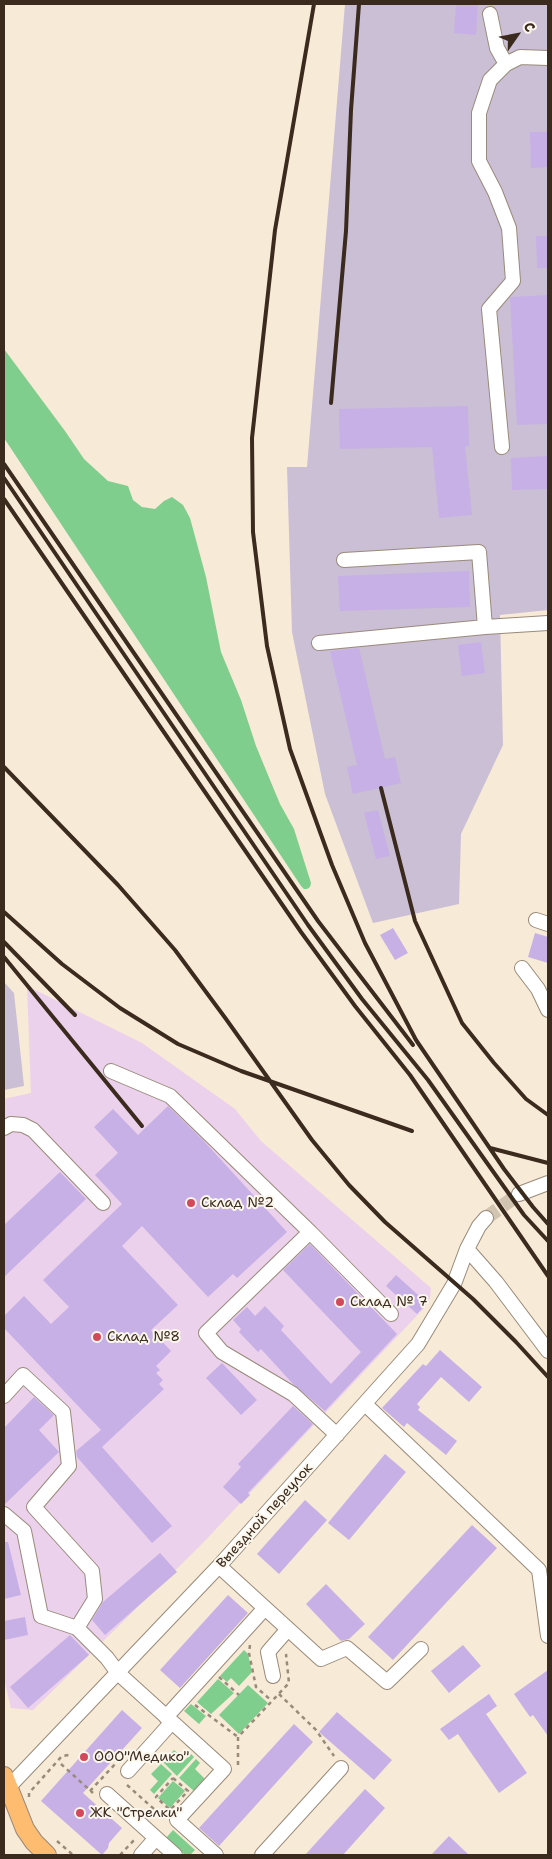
<!DOCTYPE html>
<html>
<head>
<meta charset="utf-8">
<style>
	body { margin:0 }
	#map { position:relative; width:552px; height:1859px; overflow:hidden; background:#f7ead6; font-family:"Shantell Sans",sans-serif }
	canvas { display:block }
	.frame { position:absolute; inset:0; border:5px solid #3b2a1e; pointer-events:none }
	.north { position:absolute; left:492px; top:10px; width:50px; height:50px; -webkit-text-stroke:4px #fbf7ec; paint-order:stroke; rotate:57deg; font-size:14px; font-weight:700; line-height:20px; text-align:center; color:#3b2a1e }
	.north::after { content:''; display:block; margin:auto; width:18px; height:22px; background:#3b2a1e; clip-path:polygon(50% 0,100% 100%,50% 72%,0 100%) }
</style>
</head>
<body>
<div id="map">
<canvas width="552" height="1859"></canvas>
<div class="frame"></div>
<div class="north">С</div>
</div>
<script>
const context = document.querySelector('canvas').getContext('2d');
context.lineJoin = 'round';
function fillPath(path, color) {
  context.fillStyle = color;
  context.fill(path, 'evenodd');
}
function poly(rows) {
  const path = new Path2D();
  for (const r of rows) {
    path.moveTo(r[0], r[1]);
    for (let i = 2; i < r.length; i += 2) path.lineTo(r[i], r[i + 1]);
  }
  return path;
}
function stroke(path, color, width, dash) {
  context.strokeStyle = color;
  context.lineWidth = width;
  context.lineCap = dash ? 'butt' : 'round';
  context.setLineDash(dash || []);
  context.stroke(path);
}
function drawText(font, color, halo, rows, align = 'center') {
  context.font = font + ' "Shantell Sans",sans-serif';
  context.lineWidth = 4;
  context.setLineDash([]);
  context.textBaseline = 'middle';
  context.strokeStyle = halo;
  context.fillStyle = color;
  for (const [text, x, y, turn = 0] of rows) {
    context.save();
    context.translate(x, y);
    context.rotate((+turn || 0) * Math.PI / 180);
    context.textAlign = isNaN(turn) ? turn : align;
    if (halo) context.strokeText(text, 0, 0);
    context.fillText(text, 0, 0);
    context.restore();
  }
}
const built = poly([
	[27,986,142,1043,235,1109,261,1141,431,1288,430,1298,425,1307,200,1546,33,1710,11,1708,4,1679,4,1099,31,1093]
]);
const industrial = poly([
	[345,4,548,4,548,610,500,615,503,745,461,834,459,904,373,923,325,794,292,632,287,467,307,467],
	[4,982,14,993,24,1086,4,1090]
]);
const green = poly([
	[4,349,65,431,84,459,108,481,128,486,133,500,142,507,155,509,164,501,172,497,183,505,190,518,206,577,221,652,241,700,256,746,280,804,294,829,311,883,310,887,307,889,304,889,301,886,4,438],
	[244,1650,248,1654,252,1672,239,1686,231,1678,227,1682,220,1676],
	[218,1679,234,1693,211,1714,197,1702],
	[248,1685,268,1703,239,1734,219,1715],
	[191,1704,206,1716,199,1724,184,1711],
	[174,1750,185,1760,191,1754,194,1757,177,1776,163,1762],
	[196,1759,200,1763,195,1769,205,1779,194,1791,179,1778],
	[161,1764,172,1774,154,1794,150,1790,158,1781,151,1774],
	[173,1781,185,1791,170,1808,158,1798],
	[173,1830,195,1850,190,1855,185,1855,166,1838]
]);
const building = poly([
	[456,4,478,4,476,35,454,33],
	[530,132,548,132,548,167,531,168],
	[536,236,548,236,548,268,537,268],
	[548,295,548,424,517,425,510,298,511,297],
	[468,406,469,446,465,446,472,515,439,518,432,447,340,449,339,409],
	[548,456,548,489,512,490,511,458],
	[469,571,470,607,340,611,338,576],
	[481,642,485,673,462,676,458,645],
	[359,648,385,759,395,757,401,783,353,794,347,767,357,765,330,651],
	[378,810,390,856,376,859,364,813],
	[393,928,408,953,395,960,380,935],
	[535,933,548,937,548,963,528,957],
	[168,1106,202,1139,287,1232,237,1278,233,1274,208,1297,142,1226,122,1246,178,1305,151,1330,171,1351,156,1366,160,1370,156,1373,163,1380,159,1384,164,1389,102,1447,172,1526,152,1543,77,1457,76,1451,101,1430,4,1328,4,1316,24,1296,51,1324,69,1307,43,1280,122,1204,95,1175,118,1153,94,1127,113,1109,138,1135],
	[60,1172,86,1199,4,1277,4,1225],
	[310,1244,397,1334,325,1411,294,1385,261,1349,258,1352,239,1332,241,1329,233,1320,247,1307,255,1316,265,1306,284,1326,281,1330,331,1384,361,1352,283,1270],
	[396,1275,427,1303,417,1314,386,1286],
	[440,1350,482,1387,469,1402,441,1377,417,1404,420,1407,418,1410,457,1441,446,1455,407,1423,404,1427,382,1408,423,1364,426,1366],
	[222,1363,257,1400,241,1415,206,1378],
	[34,1397,54,1415,39,1430,59,1452,4,1505,4,1428],
	[293,1406,313,1424,248,1493,250,1495,241,1504,223,1487,241,1467,238,1464],
	[385,1454,406,1472,349,1540,328,1523],
	[305,1500,327,1520,279,1574,257,1554],
	[472,1525,497,1548,393,1660,368,1637],
	[4,1542,8,1542,21,1595,4,1599],
	[160,1553,177,1572,105,1635,92,1620,103,1602],
	[326,1584,365,1624,349,1639,341,1641,306,1604],
	[228,1595,248,1613,180,1688,160,1670],
	[25,1617,28,1635,4,1640,4,1621],
	[70,1635,89,1655,28,1708,10,1687],
	[463,1645,481,1666,449,1693,431,1671],
	[548,1670,548,1736,533,1715,530,1717,514,1694],
	[489,1694,497,1706,486,1714,527,1773,499,1793,458,1734,449,1740,440,1729],
	[122,1710,142,1728,83,1793,122,1828,109,1843,108,1848,102,1855,41,1801],
	[337,1712,392,1760,374,1780,319,1732],
	[294,1724,313,1742,219,1846,199,1828],
	[365,1789,385,1808,343,1855,305,1855],
	[449,1836,469,1855,431,1855]
]);
const minorTunnel = poly([
	[486,1218,519,1194]
]);
const path = poly([
	[250,1645,249,1653,256,1687,272,1701],
	[219,1677,239,1695],
	[279,1694,316,1730,334,1756],
	[195,1705,238,1737],
	[61,1764,93,1793],
	[238,1765,238,1737,289,1683,286,1654],
	[173,1778,188,1791,170,1810,156,1797,173,1778],
	[127,1785,164,1818],
	[90,1791,117,1762],
	[29,1797,29,1793,62,1756,69,1755],
	[57,1841,73,1855],
	[120,1855,136,1838]
]);
const minor = poly([
	[490,14,497,48,506,64],
	[502,447,489,309,513,281,509,228,495,192,479,161,479,113,490,80,506,64,520,57,548,58],
	[344,560,479,552,485,627],
	[319,643,485,627,548,623],
	[536,920,548,924],
	[522,968,538,989,548,1010],
	[111,1071,170,1096,310,1232],
	[4,1128,11,1124,23,1125,33,1130,103,1203],
	[519,1194,548,1183],
	[467,1249,496,1282,548,1351],
	[4,1396,23,1375,63,1412,69,1466,34,1507,92,1571,95,1599,77,1628],
	[365,1404,539,1570,548,1636],
	[337,1435,293,1394,222,1352,206,1333,310,1232,391,1314],
	[4,1514,24,1531,41,1616,77,1628,107,1658,118,1673,224,1769,177,1820,216,1855],
	[219,1566,321,1659,347,1648,387,1682,421,1649],
	[273,1676,268,1652,288,1629],
	[166,1717,265,1608],
	[128,1771,172,1722],
	[4,1792,219,1566,418,1344,454,1284,467,1249,479,1226,486,1218],
	[107,1794,156,1838],
	[141,1855,156,1838,175,1855],
	[262,1855,341,1768]
]);
const major = poly([
	[4,1776,25,1829,34,1842,47,1855]
]);
const rail = poly([
	[314,4,275,230,252,438,253,532,267,646,290,749,332,865,365,943,416,1040,504,1169,533,1207,548,1224],
	[331,403,346,231,351,110,359,4],
	[4,464,318,921,413,1045],
	[4,478,308,925,362,999,428,1080,524,1215,548,1241],
	[4,499,301,932,355,1006,410,1075,548,1276],
	[4,767,118,885,175,950,226,1019,312,1140,349,1185,385,1222,473,1299,516,1342,548,1377],
	[381,788,415,921,462,1023,494,1063,526,1099,548,1115],
	[4,912,62,964,120,1008,178,1044,241,1071,412,1131],
	[4,942,75,1015],
	[4,957,142,1126],
	[490,1148,548,1163]
]);
const markers = [
	[191,1203,5,"#d1495b"],
	[340,1302,5,"#d1495b"],
	[97,1337,5,"#d1495b"],
	[84,1757,5,"#d1495b"],
	[80,1813,5,"#d1495b"]
];
const poiNames = [
	["Склад №2",201,1203],
	["Склад № 7",350,1302],
	["Склад №8",107,1337],
	["ООО\"Медико\"",94,1757],
	["ЖК \"Стрелки\"",90,1813]
];
const streetNames = [
	["Выездной переулок",265,1516,-48]
];
fillPath(built, '#ebd1eb');
fillPath(industrial, '#cbbfd5');
fillPath(green, '#7fce8e');
fillPath(building, '#c7b0e6');
stroke(minorTunnel, '#d1c4b1', 14, [14, 7]);
stroke(minor, '#998a7a', 16);
stroke(major, '#998a7a', 20);
stroke(path, '#998a7a', 2.5, [4, 4]);
stroke(minor, '#fff', 14);
stroke(major, '#febc70', 18);
stroke(rail, '#3b2a1e', 4);
for (const [x, y, r, color] of markers) {
  const dot = new Path2D();
  dot.arc(x, y, r, 0, 2 * Math.PI);
  context.fillStyle = color;
  context.fill(dot);
  stroke(dot, '#fbf7ec', 2);
}
drawText('14px', '#3b2a1e', '#fbf7ec', poiNames, 'left');
drawText('14px', '#3b2a1e', '#fbf7ec', streetNames);
</script>
</body>
</html>
